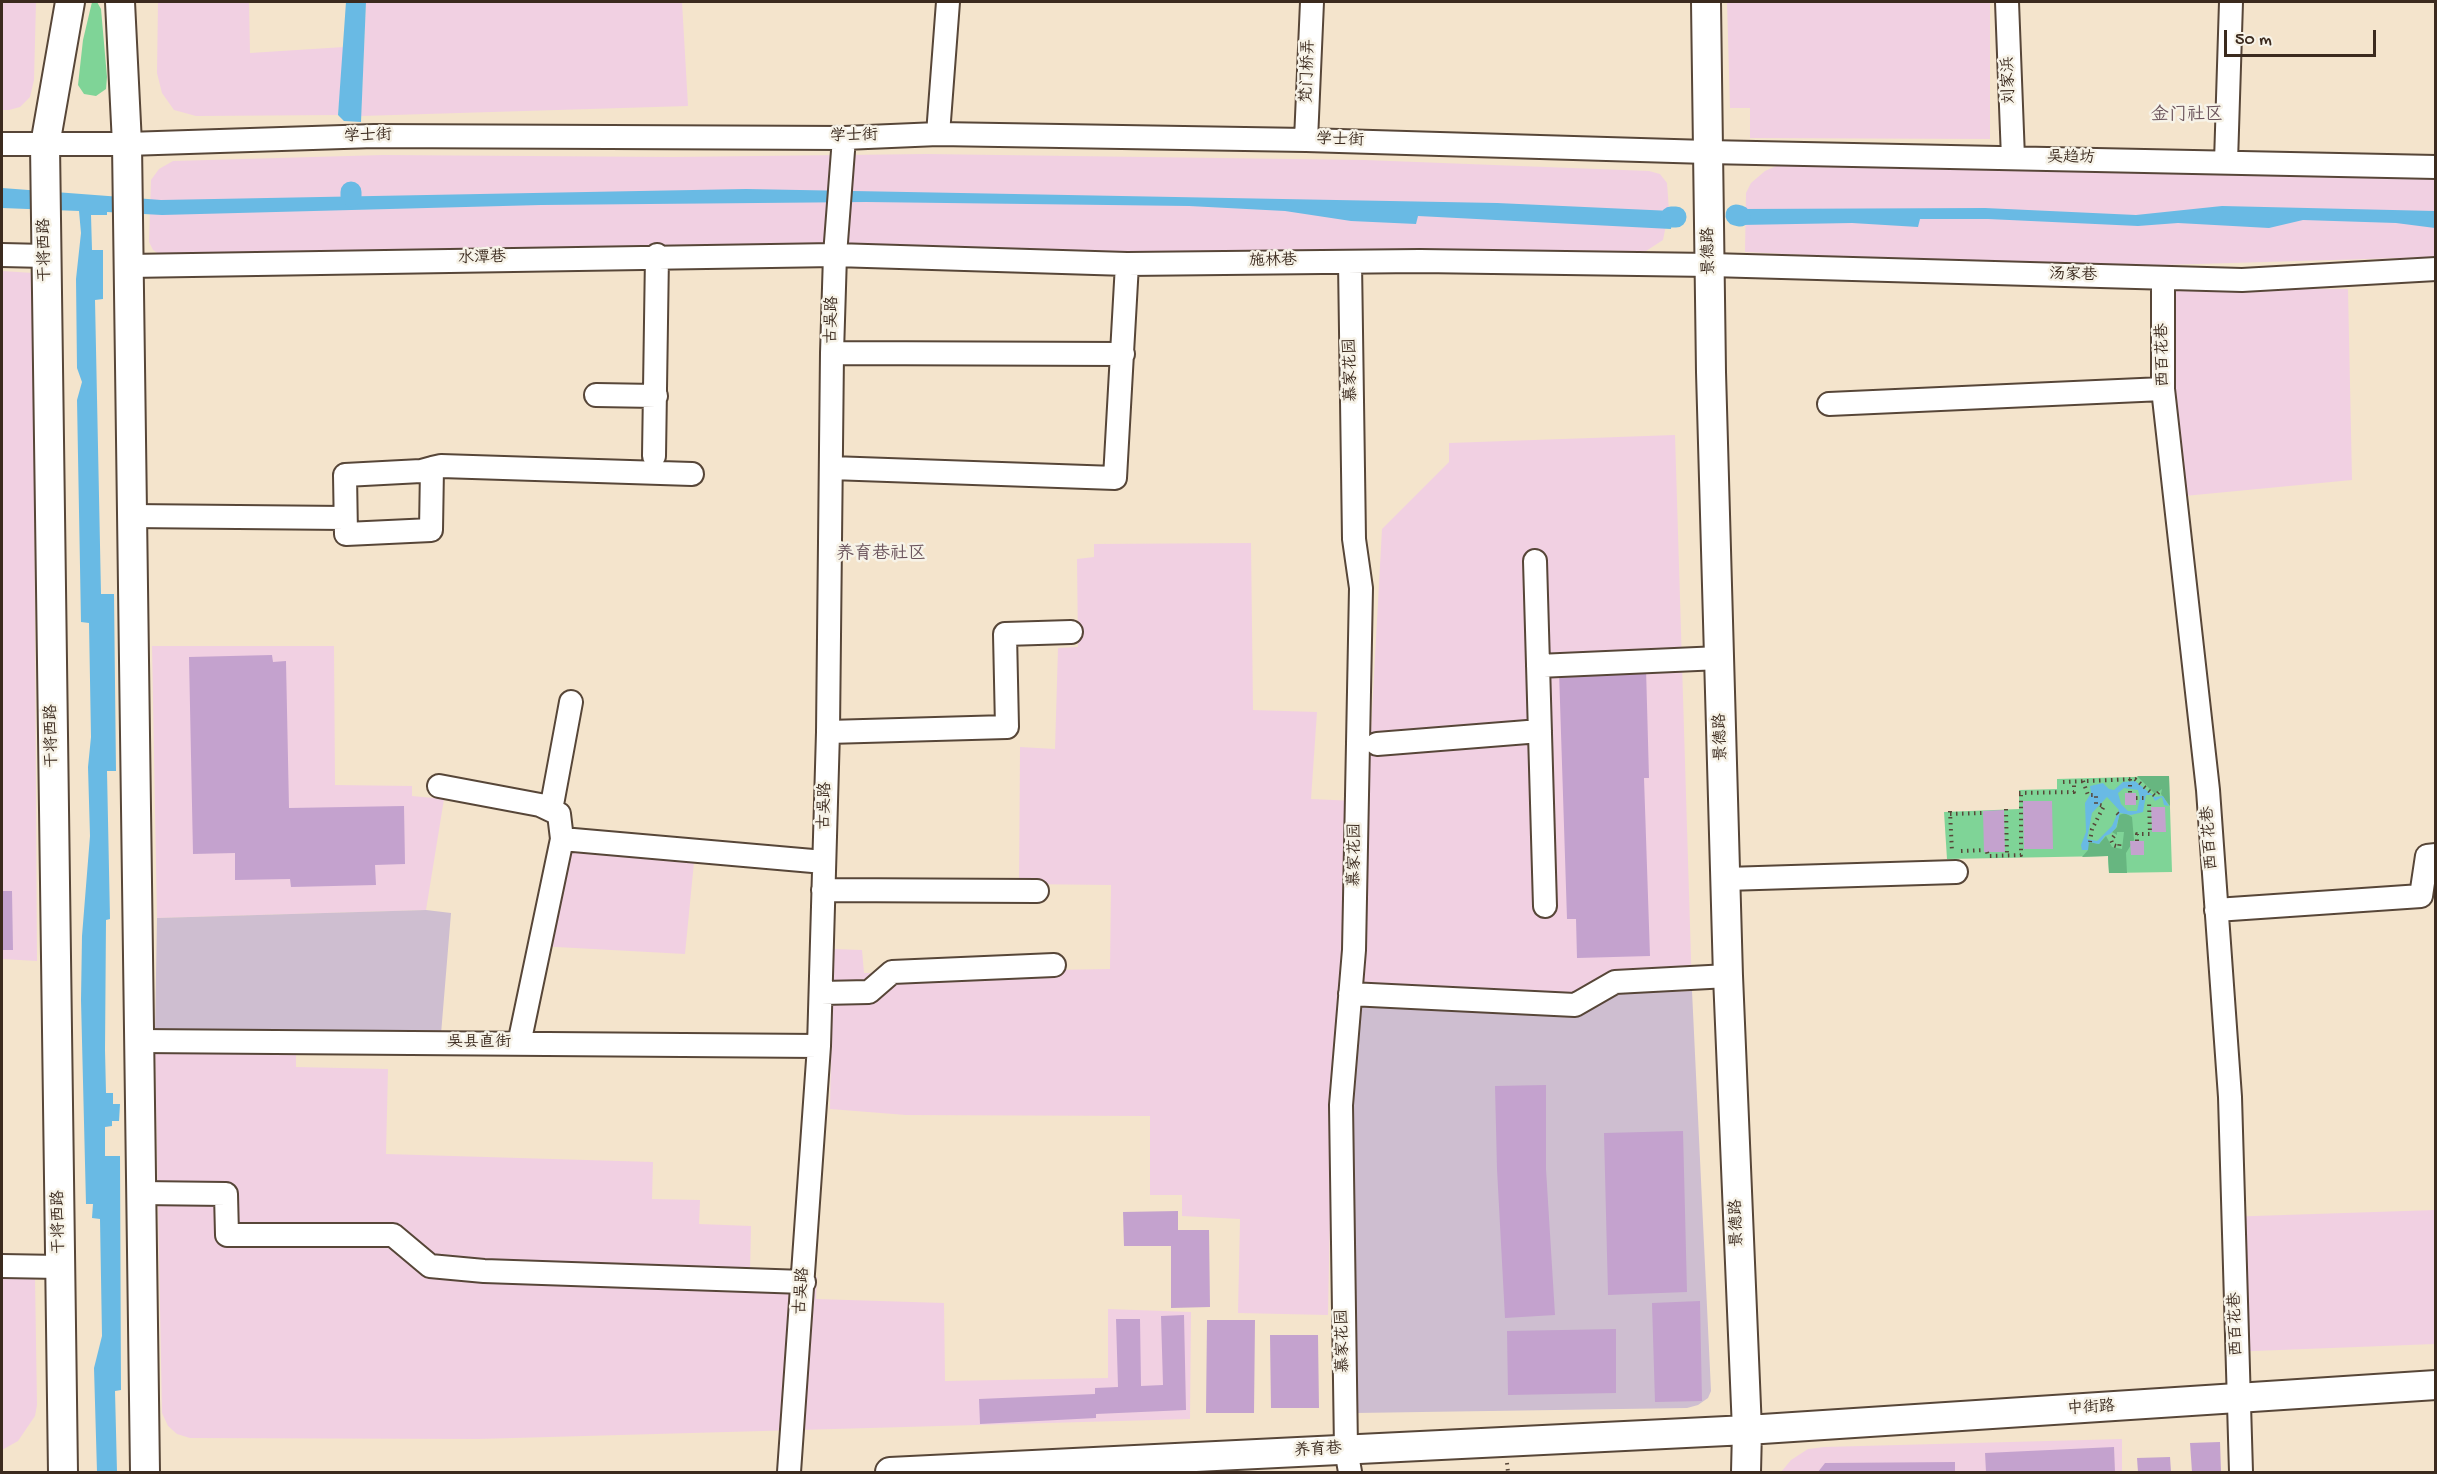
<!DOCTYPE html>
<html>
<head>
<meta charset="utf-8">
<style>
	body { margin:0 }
	#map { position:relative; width:2437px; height:1474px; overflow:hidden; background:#f4e4cc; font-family:"Gochi Hand",sans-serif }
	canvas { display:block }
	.frame { position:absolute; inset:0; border:3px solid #3b2a1e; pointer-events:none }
	.scale { position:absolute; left:2224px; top:30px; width:152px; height:27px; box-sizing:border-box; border:3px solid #3b2a1e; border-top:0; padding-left:8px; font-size:18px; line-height:21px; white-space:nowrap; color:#3b2a1e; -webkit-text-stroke:4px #f7f3e8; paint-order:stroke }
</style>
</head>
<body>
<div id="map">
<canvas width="2437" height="1474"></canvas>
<div class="frame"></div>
<div class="scale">50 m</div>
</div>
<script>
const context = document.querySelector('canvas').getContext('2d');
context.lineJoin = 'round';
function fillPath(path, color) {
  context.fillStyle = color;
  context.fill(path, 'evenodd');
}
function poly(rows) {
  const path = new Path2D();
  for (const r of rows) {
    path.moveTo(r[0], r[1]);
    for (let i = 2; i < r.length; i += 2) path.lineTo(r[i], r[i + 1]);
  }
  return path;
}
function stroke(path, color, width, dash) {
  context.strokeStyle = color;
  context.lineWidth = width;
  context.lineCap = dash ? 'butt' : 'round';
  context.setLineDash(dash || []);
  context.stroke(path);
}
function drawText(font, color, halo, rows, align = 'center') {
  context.font = font + ' "Gochi Hand","LXGW WenKai TC",sans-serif';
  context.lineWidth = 5;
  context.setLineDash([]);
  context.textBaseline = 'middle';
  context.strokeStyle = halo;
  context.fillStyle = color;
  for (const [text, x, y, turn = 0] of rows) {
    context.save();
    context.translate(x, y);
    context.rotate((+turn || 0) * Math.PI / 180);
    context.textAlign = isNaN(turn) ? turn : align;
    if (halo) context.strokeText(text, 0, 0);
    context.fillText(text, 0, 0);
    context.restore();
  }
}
const built = poly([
	[2,2,36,2,34,80,30,97,20,107,9,110,2,110],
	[158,2,249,2,250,53,344,47,338,115,196,116,174,110,162,93,157,73],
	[366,2,682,2,688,106,361,116],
	[1727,2,1990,2,1990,139,1750,138,1750,108,1730,108],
	[927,154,1365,160,1649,171,1660,174,1667,183,1669,210,1663,240,1646,251,1450,250,1185,253,826,246,162,256,153,250,149,242,151,180,159,169,173,161,383,155,673,157],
	[1783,163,2435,176,2435,257,2061,268,1745,252,1746,193,1751,183,1765,171],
	[2,271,33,273,37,961,2,959],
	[2166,289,2348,289,2352,480,2174,497],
	[1675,435,1692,991,1583,993,1356,1004,1382,529,1449,462,1449,443],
	[1251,543,1253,710,1317,712,1311,799,1356,801,1332,1110,1328,1315,1238,1313,1240,1219,1182,1216,1182,1195,1150,1195,1150,1116,906,1115,830,1109,833,949,862,950,864,973,1110,969,1111,885,1019,884,1020,747,1055,749,1058,648,1078,647,1077,559,1094,557,1094,544],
	[152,646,334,646,335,785,412,786,412,796,444,799,426,910,157,918],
	[565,852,694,862,685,954,538,946],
	[155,1047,296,1051,296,1067,388,1069,386,1154,653,1162,652,1199,700,1200,699,1224,751,1226,750,1274,817,1277,816,1299,944,1303,945,1381,1108,1378,1108,1309,1191,1312,1190,1419,478,1439,190,1438,177,1434,168,1426,162,1413],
	[2435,1210,2435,1344,2228,1352,2224,1217],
	[2,1277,35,1278,37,1405,35,1416,18,1441,2,1450],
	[2122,1439,2122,1472,1781,1472,1791,1460,1808,1449,1824,1447]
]);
const industrial = poly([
	[426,910,451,913,441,1034,155,1031,157,918],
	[1692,991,1711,1391,1708,1398,1698,1405,1687,1408,1356,1413,1350,1200,1356,1004,1583,993]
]);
const green = poly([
	[92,2,97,2,101,9,107,77,106,89,96,96,84,94,78,85,83,40],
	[2169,776,2172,872,2109,873,2108,856,1947,859,1944,812,2019,809,2019,790,2057,789,2057,779]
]);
const forest = poly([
	[2137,776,2169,776,2170,806,2161,794,2162,789,2155,794],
	[2125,813,2132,817,2134,840,2126,853,2127,873,2109,873,2108,856,2082,857,2088,850,2088,842,2099,844,2106,836,2112,847,2122,849,2124,832,2117,832,2117,835,2112,832,2117,827,2119,815]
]);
const water = poly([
	[346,2,366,2,361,122,344,121,338,115],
	[2,188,161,200,746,189,1497,203,1672,211,1671,229,1418,216,1416,224,1351,221,1285,211,1189,206,866,202,541,205,162,215,107,212,107,215,91,215,92,250,103,250,103,299,95,300,101,594,114,594,116,771,107,771,110,919,106,920,105,1050,106,1093,113,1093,113,1104,120,1104,119,1121,112,1121,112,1126,105,1127,105,1156,120,1156,121,1390,115,1391,117,1472,97,1472,94,1368,102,1336,100,1219,92,1218,93,1204,86,1204,81,1000,82,936,90,836,88,767,91,737,89,623,81,622,77,400,82,382,77,368,76,279,81,233,79,211,2,208],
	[2222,206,2435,211,2435,228,2396,223,2303,220,2269,228,2178,223,2138,226,1988,219,1920,219,1918,227,1852,223,1740,225,1740,209,1985,208,2136,215],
	[2135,781,2155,797,2163,796,2169,806,2164,805,2162,797,2155,801,2152,795,2146,795,2143,812,2131,815,2120,813,2116,828,2110,834,2105,836,2099,844,2089,842,2088,850,2082,850,2081,845,2086,832,2085,803,2091,793,2090,786,2103,783,2109,789,2114,790,2123,782],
	[2124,788,2138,790,2140,798,2137,811,2128,811,2121,804,2118,793],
	[2107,797,2119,810,2112,826,2097,841,2087,839,2092,813]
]);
const canal = poly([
	[351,192,351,196],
	[1736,215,1740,216],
	[1671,217,1676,217]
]);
const building = poly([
	[272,655,273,662,286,661,289,808,404,806,405,864,375,865,376,885,291,887,290,879,235,880,235,853,193,854,189,657],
	[1646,668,1649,778,1644,778,1650,956,1577,958,1576,919,1567,919,1559,671],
	[2125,793,2136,793,2136,805,2125,805],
	[2023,801,2052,801,2053,849,2024,849],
	[2151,807,2165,807,2166,832,2152,832],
	[2004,810,2005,852,1984,852,1983,811],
	[2130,841,2144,841,2144,855,2131,855],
	[2,891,12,891,13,950,2,950],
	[1546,1085,1546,1169,1555,1315,1505,1318,1497,1169,1495,1086],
	[1683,1131,1687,1292,1608,1295,1604,1133],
	[1178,1211,1178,1230,1209,1230,1210,1307,1171,1308,1171,1246,1124,1246,1123,1212],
	[1700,1301,1702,1401,1655,1402,1652,1303],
	[1184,1315,1186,1410,1096,1414,1096,1418,980,1424,979,1399,1095,1394,1095,1388,1118,1387,1116,1319,1140,1319,1141,1386,1163,1385,1161,1316],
	[1207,1320,1255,1320,1254,1413,1206,1413],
	[1616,1329,1616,1393,1508,1395,1507,1331],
	[1270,1335,1318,1335,1319,1408,1271,1408],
	[2220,1442,2221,1472,2192,1472,2190,1443],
	[2114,1447,2115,1472,1986,1472,1985,1453],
	[2170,1457,2171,1472,2138,1472,2137,1458],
	[1955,1462,1955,1472,1818,1472,1825,1463]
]);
const path = poly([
	[2130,779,2130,793],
	[2083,781,2088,795,2096,795,2096,804,2104,806,2092,829,2090,842],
	[2063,782,2135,779,2155,796,2161,790],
	[2019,793,2074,792,2074,781],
	[2136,798,2147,798],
	[2006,809,2007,855],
	[1950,811,1952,852],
	[2117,813,2119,815],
	[1950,814,1983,813],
	[2114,836,2111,840,2113,845,2119,847,2120,841],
	[2137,841,2137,834,2150,834,2149,801],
	[1961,851,1984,850],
	[1987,852,1988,856,2021,855,2021,795],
	[1507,1463,1508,1472]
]);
const minor = poly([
	[2007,2,2013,158],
	[938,134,948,2],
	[1306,140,1312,2],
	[2,144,127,144,374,136,844,138,938,134,1306,140,1707,152,2436,167],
	[2226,162,2231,2],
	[2,255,46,256],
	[1350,262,1354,539,1361,588,1354,950,1341,1105,1346,1449,1350,1472],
	[128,266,835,255,1127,264,1420,261,1711,265,2242,280,2436,269],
	[2163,279,2163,389,2208,790,2230,1097,2241,1472],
	[832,353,1123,354],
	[596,395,656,396],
	[1829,404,2163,389],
	[654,456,657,255],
	[432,468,431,530,346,534,345,475,421,471,432,468,441,466,692,474],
	[831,468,1115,478,1127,264],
	[131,516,345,518],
	[1535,561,1545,906],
	[1538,666,1720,658],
	[828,732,1007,727,1005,634,1071,632],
	[1377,744,1540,731],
	[439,786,540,805,559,814,562,839,519,1044],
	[551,810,571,702],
	[562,839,824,862],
	[1726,879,1956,872],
	[823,890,1037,891],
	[2216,910,2421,896,2427,856,2436,855],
	[821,993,869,992,892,972,1054,965],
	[1350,994,1575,1005,1615,982,1728,976],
	[139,1041,819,1046],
	[140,1193,226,1194,227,1235,393,1235,430,1266,484,1271,804,1282],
	[2,1266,60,1267],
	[789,1472,819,1046,828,732,832,353,835,255,844,138]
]);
const major = poly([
	[120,2,127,144,145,1472],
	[1706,2,1711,372,1728,976,1747,1430,1746,1472],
	[63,1472,45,145,70,2],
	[890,1472,1747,1430,2436,1385]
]);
const streetNames = [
	["梵门桥弄",1309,71,-88],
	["刘家浜",2010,80,-92],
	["学士街",368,137,-2],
	["学士街",854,137,-1],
	["学士街",1340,141,2],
	["吴趋坊",2071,159,1],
	["干将西路",46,250,-91],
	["景德路",1710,251,-91],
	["水潭巷",482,259,-1],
	["施林巷",1273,262,-1],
	["汤家巷",2073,276,2],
	["古吴路",833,320,-88],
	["西百花巷",2164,355,-91],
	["慕家花园",1352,370,-91],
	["干将西路",53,736,-91],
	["景德路",1722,737,-92],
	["古吴路",826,806,-88],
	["西百花巷",2211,838,-94],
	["慕家花园",1356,855,-89],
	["吴县直街",479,1044],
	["干将西路",60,1222,-91],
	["景德路",1738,1223,-92],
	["古吴路",803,1291,-86],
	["西百花巷",2237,1324,-92],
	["慕家花园",1344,1341,-91],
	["中街路",2091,1409,-3],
	["养育巷",1318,1451,-3]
];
const neighbourhoodNames = [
	["金门社区",2187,116],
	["养育巷社区",881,555]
];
fillPath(built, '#f1d0e2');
fillPath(industrial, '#cebed0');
fillPath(green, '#7fd497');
fillPath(forest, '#67b680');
fillPath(water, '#69bae4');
stroke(canal, '#69bae4', 21);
fillPath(building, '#c4a2ce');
stroke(minor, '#574638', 26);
stroke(major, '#574638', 32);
stroke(path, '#574638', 4, [1.5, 4.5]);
stroke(minor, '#fff', 22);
stroke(major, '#fff', 28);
drawText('16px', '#3b2a1e', '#f7f3e8', streetNames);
drawText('18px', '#6b545c', '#f7f3e8', neighbourhoodNames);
</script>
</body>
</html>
